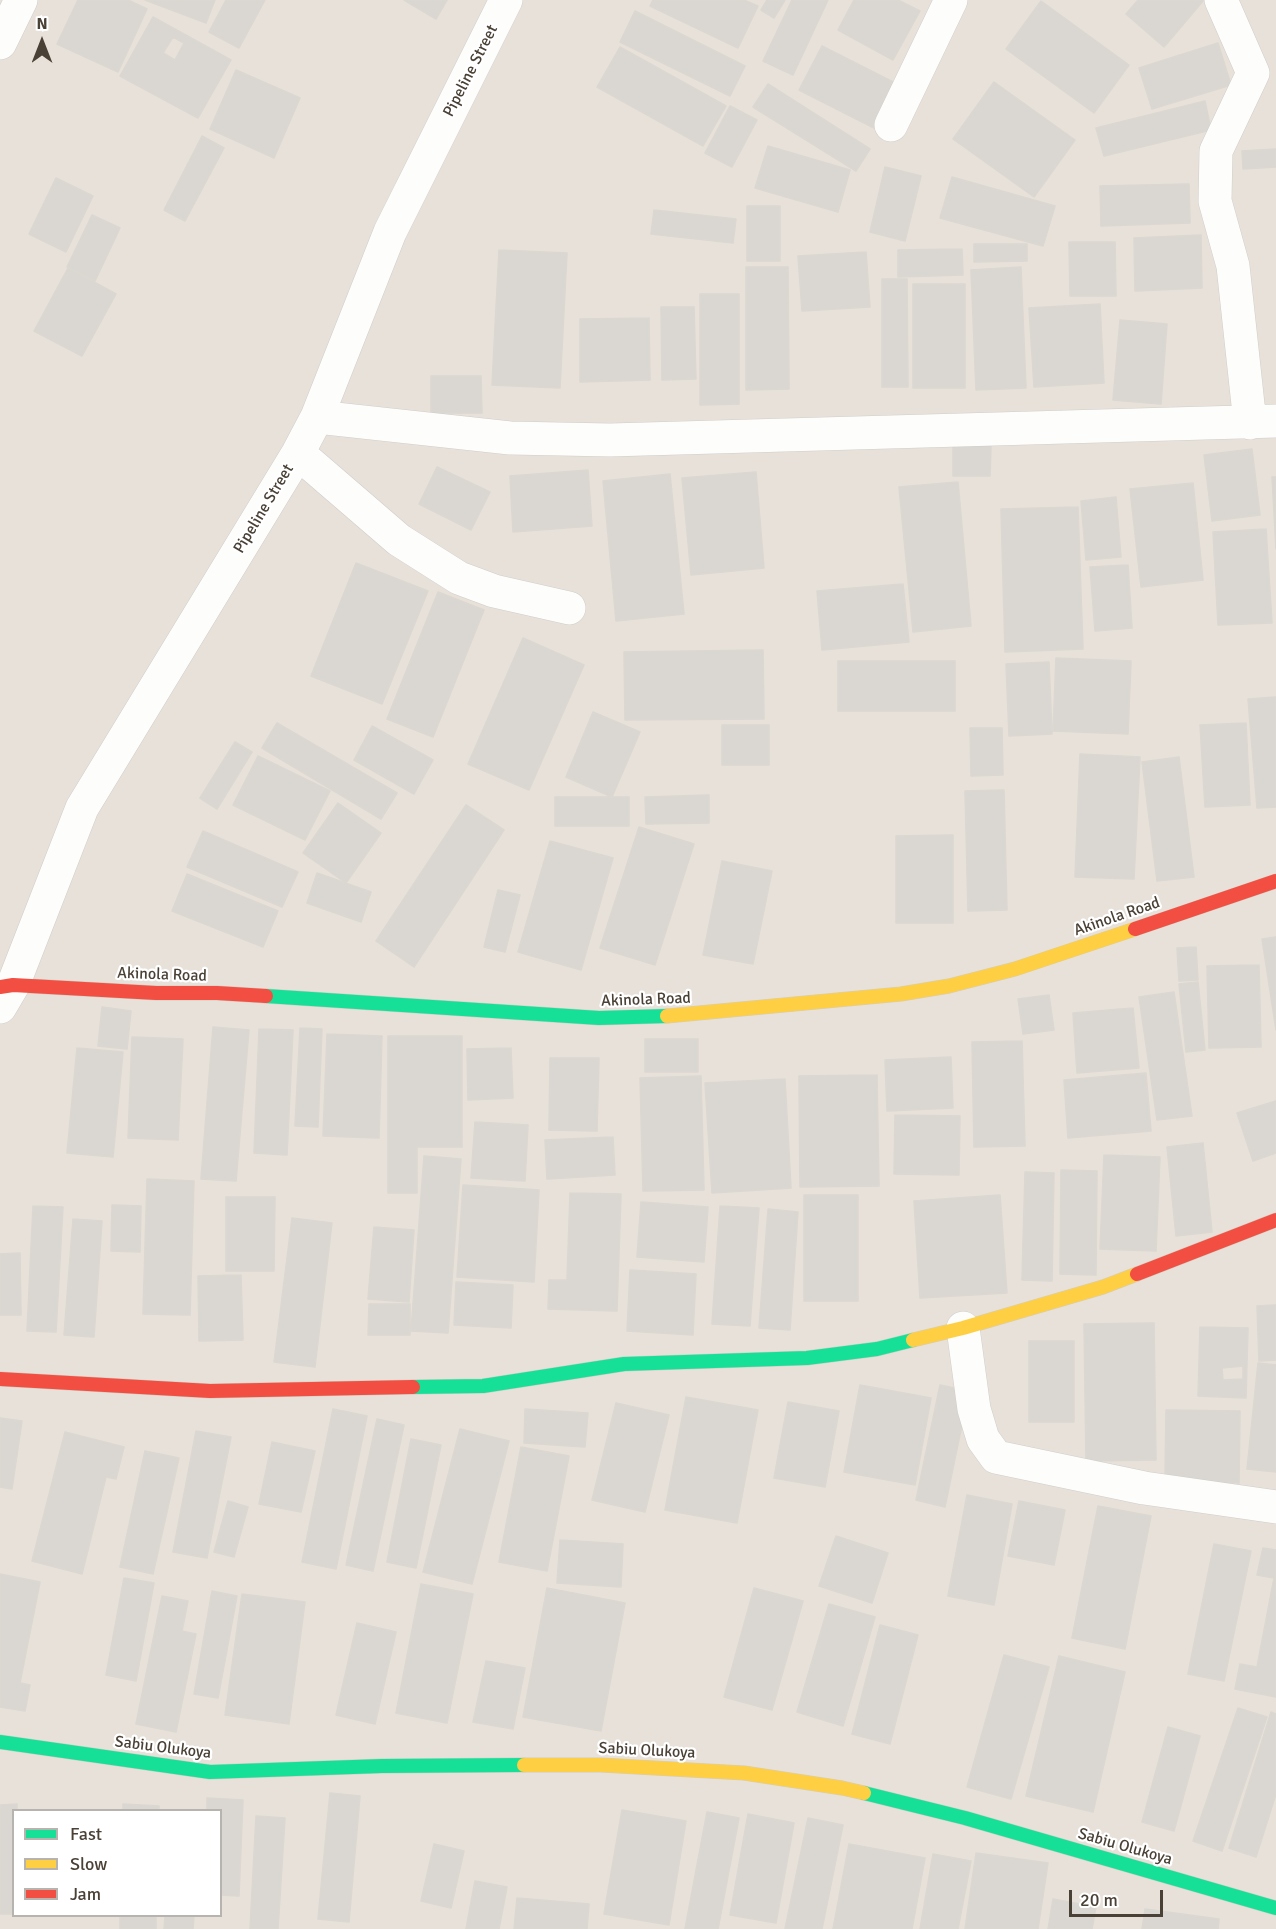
<!DOCTYPE html>
<html>
<head>
<meta charset="utf-8">
<style>
	body { margin:0 }
	#map { position:relative; width:1276px; height:1929px; overflow:hidden; background:#f2f0ec; font-family:Signika,sans-serif }
	canvas { display:block }
	.legend { position:absolute; left:12px; top:1809px; width:210px; height:108px; box-sizing:border-box; background:#fff; border:2px solid #b7b3af; margin:0; padding:8px 10px; list-style:none; font-size:18px; color:#4a4136 }
	.legend li { display:flex; align-items:center; gap:12px; height:30px }
	.legend b { width:30px; border:2px solid #b7b3af }
	.north { position:absolute; left:12px; top:12px; width:60px; height:60px; -webkit-text-stroke:4px #fff; paint-order:stroke; rotate:0deg; font-size:16px; font-weight:700; line-height:24px; text-align:center; color:#4a4136 }
	.north::after { content:''; display:block; margin:auto; width:21px; height:27px; background:#4a4136; clip-path:polygon(50% 0,100% 100%,50% 72%,0 100%) }
	.scale { position:absolute; left:1069px; top:1890px; width:94px; height:27px; box-sizing:border-box; border:3px solid #4a4136; border-top:0; padding-left:8px; font-size:18px; line-height:21px; white-space:nowrap; color:#4a4136; -webkit-text-stroke:4px #fff; paint-order:stroke }
</style>
</head>
<body>
<div id="map">
<canvas width="1276" height="1929"></canvas>
<ul class="legend">
<li><b style="height:8px;background:#16e098"></b>Fast</li>
<li><b style="height:8px;background:#ffcf43"></b>Slow</li>
<li><b style="height:8px;background:#f24e42"></b>Jam</li>
</ul>
<div class="north">N</div>
<div class="scale">20 m</div>
</div>
<script>
const context = document.querySelector('canvas').getContext('2d');
context.lineJoin = 'round';
function fillPath(path, color) {
  context.fillStyle = color;
  context.fill(path, 'evenodd');
}
function poly(rows) {
  const path = new Path2D();
  for (const r of rows) {
    path.moveTo(r[0], r[1]);
    for (let i = 2; i < r.length; i += 2) path.lineTo(r[i], r[i + 1]);
  }
  return path;
}
function stroke(path, color, width, dash) {
  context.strokeStyle = color;
  context.lineWidth = width;
  context.lineCap = dash ? 'butt' : 'round';
  context.setLineDash(dash || []);
  context.stroke(path);
}
function drawText(font, color, halo, rows, align = 'center') {
  context.font = font + ' Signika,sans-serif';
  context.lineWidth = 4.5;
  context.setLineDash([]);
  context.textBaseline = 'middle';
  context.strokeStyle = halo;
  context.fillStyle = color;
  for (const [text, x, y, turn = 0] of rows) {
    context.save();
    context.translate(x, y);
    context.rotate((+turn || 0) * Math.PI / 180);
    context.textAlign = isNaN(turn) ? turn : align;
    if (halo) context.strokeText(text, 0, 0);
    context.fillText(text, 0, 0);
    context.restore();
  }
}
const residential = poly([
	[0,0,1276,0,1276,1929,0,1929],
	[14,1810,220,1810,220,1916,14,1916]
]);
const building = poly([
	[78,0,128,0,147,9,118,72,57,44,78,0],
	[145,0,215,0,206,23,145,0],
	[226,0,265,0,239,48,209,32,226,0],
	[404,0,447,0,436,19,404,0],
	[653,0,744,0,758,6,738,48,650,6,653,0],
	[767,0,785,0,774,18,761,10,767,0],
	[792,0,828,0,793,75,763,61,792,0],
	[854,0,898,0,920,11,893,60,838,30,854,0],
	[1138,0,1203,0,1203,1,1164,47,1126,14,1138,0],
	[1041,1,1129,65,1094,113,1006,49,1041,1],
	[635,11,745,66,730,96,620,42,635,11],
	[153,17,231,60,198,118,120,76,153,17],
	[173,37,184,43,175,60,163,53,173,37],
	[1218,43,1231,85,1152,109,1139,68,1218,43],
	[822,46,897,84,874,128,799,90,822,46],
	[620,47,726,106,703,146,597,87,620,47],
	[236,70,300,98,274,158,210,129,236,70],
	[994,82,1075,140,1034,197,953,139,994,82],
	[768,84,870,149,856,171,753,107,768,84],
	[1205,101,1211,130,1104,156,1096,128,1205,101],
	[730,106,757,120,732,167,705,153,730,106],
	[202,136,224,148,185,221,164,210,202,136],
	[768,146,850,170,838,212,755,188,768,146],
	[1276,149,1276,167,1243,169,1242,151,1276,149],
	[885,167,921,176,905,241,870,232,885,167],
	[952,177,1055,206,1043,246,940,218,952,177],
	[56,178,93,196,66,252,29,234,56,178],
	[1189,184,1190,223,1101,226,1100,186,1189,184],
	[747,206,780,206,780,261,747,261,747,206],
	[654,210,736,219,733,243,651,234,654,210],
	[92,215,120,228,95,281,67,267,92,215],
	[1201,235,1202,288,1135,291,1134,238,1201,235],
	[1069,242,1115,242,1116,296,1070,296,1069,242],
	[974,244,1027,244,1027,261,974,262,974,244],
	[962,249,963,275,898,277,898,250,962,249],
	[499,250,567,253,560,388,492,385,499,250],
	[866,252,870,307,802,311,798,256,866,252],
	[746,267,788,267,789,389,746,390,746,267],
	[1021,267,1026,388,976,390,971,270,1021,267],
	[68,268,116,294,82,356,34,331,68,268],
	[882,279,907,279,908,387,882,387,882,279],
	[913,284,965,284,965,388,913,388,913,284],
	[700,294,739,294,739,404,700,405,700,294],
	[1100,304,1104,383,1034,387,1029,308,1100,304],
	[661,307,694,307,696,379,662,380,661,307],
	[649,318,650,380,580,382,580,319,649,318],
	[1120,320,1167,324,1161,404,1113,400,1120,320],
	[431,376,481,376,482,413,431,413,431,376],
	[953,445,991,445,990,476,953,476,953,445],
	[1252,449,1260,515,1212,521,1204,455,1252,449],
	[437,467,490,492,471,530,419,504,437,467],
	[588,470,592,526,513,532,510,476,588,470],
	[756,472,764,568,691,575,682,478,756,472],
	[670,474,684,614,616,621,603,481,670,474],
	[1272,477,1276,477,1276,549,1272,477],
	[958,482,971,626,913,632,899,487,958,482],
	[1193,483,1203,580,1141,587,1130,489,1193,483],
	[1116,497,1121,557,1086,560,1081,501,1116,497],
	[1078,507,1083,649,1005,652,1001,509,1078,507],
	[1266,529,1272,623,1218,625,1213,532,1266,529],
	[356,563,428,591,382,704,311,676,356,563],
	[1128,565,1132,628,1095,631,1090,567,1128,565],
	[903,584,909,642,822,650,817,591,903,584],
	[438,592,484,610,433,737,387,719,438,592],
	[523,638,584,665,529,790,468,764,523,638],
	[763,650,764,719,625,720,624,652,763,650],
	[1056,658,1131,661,1128,734,1053,731,1056,658],
	[838,661,955,661,955,711,838,711,838,661],
	[1049,662,1052,734,1009,736,1006,664,1049,662],
	[1276,697,1276,807,1257,808,1248,699,1276,697],
	[593,712,640,732,612,797,566,777,593,712],
	[277,723,397,793,381,819,262,748,277,723],
	[1246,723,1250,805,1205,807,1200,725,1246,723],
	[722,725,769,725,769,765,722,765,722,725],
	[372,726,433,760,414,794,354,760,372,726],
	[970,728,1002,728,1003,775,971,776,970,728],
	[235,742,252,752,217,809,200,798,235,742],
	[1080,754,1140,757,1134,879,1075,877,1080,754],
	[258,756,330,791,305,840,233,805,258,756],
	[1179,757,1194,877,1157,881,1142,762,1179,757],
	[1004,790,1007,910,968,911,965,791,1004,790],
	[709,795,709,823,646,824,645,797,709,795],
	[555,797,629,797,629,826,555,826,555,797],
	[338,803,381,833,346,883,303,853,338,803],
	[466,805,504,830,414,967,376,941,466,805],
	[639,827,694,844,655,965,600,948,639,827],
	[203,831,298,872,282,907,187,867,203,831],
	[953,835,953,923,896,923,896,836,953,835],
	[550,841,613,858,581,970,518,952,550,841],
	[722,861,772,871,753,964,703,955,722,861],
	[317,873,371,892,361,922,307,903,317,873],
	[187,874,278,911,263,947,172,911,187,874],
	[498,890,520,895,505,952,484,947,498,890],
	[1276,937,1276,1030,1262,939,1276,937],
	[1196,947,1198,980,1179,981,1177,948,1196,947],
	[1259,965,1261,1047,1209,1048,1207,966,1259,965],
	[1198,982,1205,1050,1186,1052,1179,984,1198,982],
	[1174,992,1192,1116,1157,1120,1139,997,1174,992],
	[1049,995,1054,1030,1023,1034,1018,999,1049,995],
	[102,1007,131,1011,127,1049,98,1046,102,1007],
	[1133,1008,1139,1068,1077,1073,1073,1013,1133,1008],
	[213,1027,249,1030,236,1181,201,1179,213,1027],
	[300,1028,322,1029,318,1127,295,1126,300,1028],
	[259,1029,293,1030,287,1155,254,1153,259,1029],
	[327,1034,382,1036,379,1138,323,1136,327,1034],
	[388,1036,462,1036,462,1147,417,1147,417,1193,388,1193,388,1036],
	[132,1037,183,1039,178,1140,128,1138,132,1037],
	[645,1039,698,1039,698,1072,645,1072,645,1039],
	[1022,1041,1025,1146,974,1147,972,1042,1022,1041],
	[77,1048,123,1052,113,1157,67,1153,77,1048],
	[511,1048,513,1098,468,1100,467,1049,511,1048],
	[951,1057,953,1108,887,1111,885,1060,951,1057],
	[550,1058,599,1058,597,1131,549,1130,550,1058],
	[1146,1073,1151,1131,1068,1138,1064,1080,1146,1073],
	[877,1075,879,1186,800,1187,799,1076,877,1075],
	[701,1076,704,1190,643,1191,640,1078,701,1076],
	[785,1079,791,1188,712,1193,705,1083,785,1079],
	[1276,1101,1276,1153,1253,1161,1237,1113,1276,1101],
	[895,1115,960,1116,959,1175,894,1174,895,1115],
	[475,1122,528,1125,525,1181,471,1178,475,1122],
	[613,1137,615,1175,547,1179,545,1140,613,1137],
	[1203,1143,1212,1232,1176,1236,1167,1147,1203,1143],
	[1104,1155,1160,1157,1156,1251,1100,1249,1104,1155],
	[424,1156,461,1159,448,1333,411,1331,424,1156],
	[1061,1170,1097,1171,1096,1275,1060,1274,1061,1170],
	[1025,1172,1054,1173,1052,1281,1022,1280,1025,1172],
	[147,1179,194,1181,190,1315,143,1314,147,1179],
	[463,1185,539,1190,534,1282,457,1277,463,1185],
	[570,1193,621,1194,617,1311,548,1309,549,1280,567,1280,570,1193],
	[804,1195,858,1195,858,1301,804,1301,804,1195],
	[1000,1195,1007,1293,920,1298,914,1201,1000,1195],
	[226,1197,275,1197,274,1271,226,1271,226,1197],
	[641,1202,708,1207,704,1262,637,1257,641,1202],
	[112,1205,141,1206,140,1252,111,1251,112,1205],
	[33,1206,63,1207,56,1332,27,1331,33,1206],
	[720,1206,759,1208,750,1326,712,1324,720,1206],
	[768,1209,798,1212,790,1330,759,1328,768,1209],
	[292,1218,332,1223,315,1367,274,1362,292,1218],
	[73,1219,102,1221,94,1337,64,1335,73,1219],
	[374,1227,414,1230,409,1302,368,1299,374,1227],
	[20,1253,21,1315,0,1315,0,1254,20,1253],
	[630,1270,696,1274,693,1335,627,1331,630,1270],
	[241,1275,243,1340,199,1341,198,1276,241,1275],
	[456,1282,513,1285,511,1328,454,1325,456,1282],
	[369,1304,410,1304,410,1335,368,1335,369,1304],
	[1276,1305,1276,1360,1259,1361,1257,1306,1276,1305],
	[1154,1323,1156,1460,1086,1461,1084,1324,1154,1323],
	[1200,1327,1248,1328,1246,1398,1198,1396,1200,1327],
	[1243,1366,1243,1379,1223,1380,1222,1368,1243,1366],
	[1029,1341,1074,1341,1074,1422,1029,1422,1029,1341],
	[1258,1363,1276,1365,1276,1472,1247,1469,1258,1363],
	[860,1385,931,1398,915,1485,844,1472,860,1385],
	[940,1385,969,1391,945,1507,916,1500,940,1385],
	[686,1397,758,1410,737,1523,665,1510,686,1397],
	[788,1402,839,1411,825,1487,774,1478,788,1402],
	[616,1403,669,1415,645,1512,592,1500,616,1403],
	[333,1409,367,1416,336,1569,302,1562,333,1409],
	[525,1409,588,1413,585,1447,524,1443,525,1409],
	[1166,1410,1240,1411,1239,1483,1165,1481,1166,1410],
	[0,1418,22,1421,12,1489,0,1487,0,1418],
	[377,1419,404,1425,373,1571,346,1565,377,1419],
	[460,1429,509,1441,472,1584,423,1572,460,1429],
	[196,1431,231,1437,207,1558,173,1552,196,1431],
	[65,1432,124,1447,116,1479,106,1477,82,1574,32,1561,65,1432],
	[411,1439,441,1445,416,1568,387,1562,411,1439],
	[272,1442,315,1451,301,1512,259,1504,272,1442],
	[521,1447,569,1456,547,1571,499,1562,521,1447],
	[145,1451,179,1458,153,1574,120,1567,145,1451],
	[967,1495,1012,1504,994,1605,948,1596,967,1495],
	[228,1501,248,1507,234,1557,214,1552,228,1501],
	[1019,1501,1065,1510,1054,1565,1008,1556,1019,1501],
	[1098,1506,1151,1516,1125,1649,1072,1638,1098,1506],
	[836,1536,888,1553,872,1603,819,1586,836,1536],
	[560,1540,623,1544,621,1587,557,1583,560,1540],
	[1214,1544,1251,1551,1224,1681,1188,1674,1214,1544],
	[1263,1548,1276,1550,1276,1697,1235,1689,1240,1664,1257,1667,1274,1578,1257,1575,1263,1548],
	[0,1574,40,1582,20,1683,30,1685,25,1711,0,1707,0,1574],
	[124,1578,154,1583,136,1681,106,1675,124,1578],
	[421,1584,473,1594,447,1723,396,1713,421,1584],
	[547,1588,625,1603,601,1731,523,1717,547,1588],
	[754,1588,803,1601,772,1710,724,1697,754,1588],
	[212,1591,237,1596,218,1698,194,1694,212,1591],
	[242,1594,305,1602,289,1724,225,1715,242,1594],
	[162,1596,188,1601,182,1631,196,1634,176,1732,136,1724,162,1596],
	[829,1604,875,1617,843,1726,797,1712,829,1604],
	[357,1623,396,1632,375,1724,336,1715,357,1623],
	[880,1625,918,1635,890,1744,852,1734,880,1625],
	[1004,1655,1049,1667,1011,1799,967,1787,1004,1655],
	[1059,1656,1125,1672,1093,1812,1026,1796,1059,1656],
	[486,1661,525,1668,513,1729,473,1722,486,1661],
	[1238,1708,1267,1717,1222,1851,1193,1841,1238,1708],
	[1271,1712,1276,1714,1276,1794,1256,1857,1229,1848,1271,1712],
	[1168,1727,1200,1736,1174,1831,1142,1822,1168,1727],
	[330,1793,360,1796,349,1922,318,1919,330,1793],
	[207,1798,243,1800,239,1896,220,1895,220,1810,207,1810,207,1798],
	[17,1804,17,1810,14,1810,14,1914,0,1914,0,1805,17,1804],
	[123,1804,159,1806,159,1810,123,1810,123,1804],
	[622,1810,686,1821,669,1925,604,1914,622,1810],
	[707,1812,739,1818,718,1929,685,1929,707,1812],
	[748,1814,794,1823,776,1923,730,1915,748,1814],
	[256,1816,285,1818,278,1929,250,1929,256,1816],
	[808,1818,843,1825,822,1929,785,1929,808,1818],
	[434,1844,464,1851,451,1908,421,1901,434,1844],
	[849,1844,925,1858,912,1929,833,1929,849,1844],
	[976,1853,1048,1863,1038,1929,965,1929,976,1853],
	[933,1854,971,1861,958,1929,920,1929,933,1854],
	[475,1881,507,1887,499,1929,466,1929,475,1881],
	[517,1898,589,1904,587,1929,514,1929,517,1898],
	[1053,1899,1096,1907,1092,1929,1048,1929,1053,1899],
	[1145,1909,1219,1919,1218,1929,1142,1929,1145,1909],
	[120,1916,156,1916,156,1929,120,1929,120,1916],
	[165,1916,194,1916,193,1929,164,1929,165,1916]
]);
const street = poly([
	[1221,0,1253,73,1216,151,1215,201,1233,266,1250,423],
	[0,43,21,0],
	[891,125,951,0],
	[317,417,510,438,610,440,1276,421],
	[298,453,399,540,459,578,494,591,569,608],
	[0,1007,13,985,82,808,298,453,317,417,390,232,506,0],
	[963,1328,974,1409,983,1439,996,1457,1144,1488,1276,1507]
]);
const fast = poly([
	[266,996,599,1018,667,1016],
	[413,1387,483,1386,624,1364,807,1358,877,1349,913,1340],
	[0,1742,210,1772,382,1766,524,1765],
	[864,1793,965,1818,1276,1908]
]);
const slow = poly([
	[667,1016,901,994,949,986,1015,969,1135,929],
	[913,1340,963,1328,1103,1287,1137,1274],
	[524,1765,601,1765,744,1773,842,1788,864,1793]
]);
const jam = poly([
	[1135,929,1276,881],
	[0,987,13,985,156,993,217,993,266,996],
	[1137,1274,1276,1220],
	[0,1379,210,1391,413,1387]
]);
const streetNames = [
	["Pipeline Street",471,71,-63],
	["Pipeline Street",264,509,-59],
	["Akinola Road",1117,917,-19],
	["Akinola Road",162,975,2],
	["Akinola Road",646,1000,-2],
	["Sabiu Olukoya",163,1748,7],
	["Sabiu Olukoya",647,1751,3],
	["Sabiu Olukoya",1125,1847,16]
];
fillPath(residential, '#e7e1d9');
fillPath(building, '#dad7d2');
stroke(building, '#dbd7d1', 1.5);
stroke(street, '#d0cec9', 34);
stroke(fast, '#d2cdc2', 15);
stroke(slow, '#d2cdc2', 15);
stroke(jam, '#d2cdc2', 15);
stroke(street, '#fdfdfc', 33);
stroke(fast, '#16e098', 14);
stroke(slow, '#ffcf43', 14);
stroke(jam, '#f24e42', 14);
drawText('16px', '#4a4136', '#fff', streetNames);
</script>
</body>
</html>
